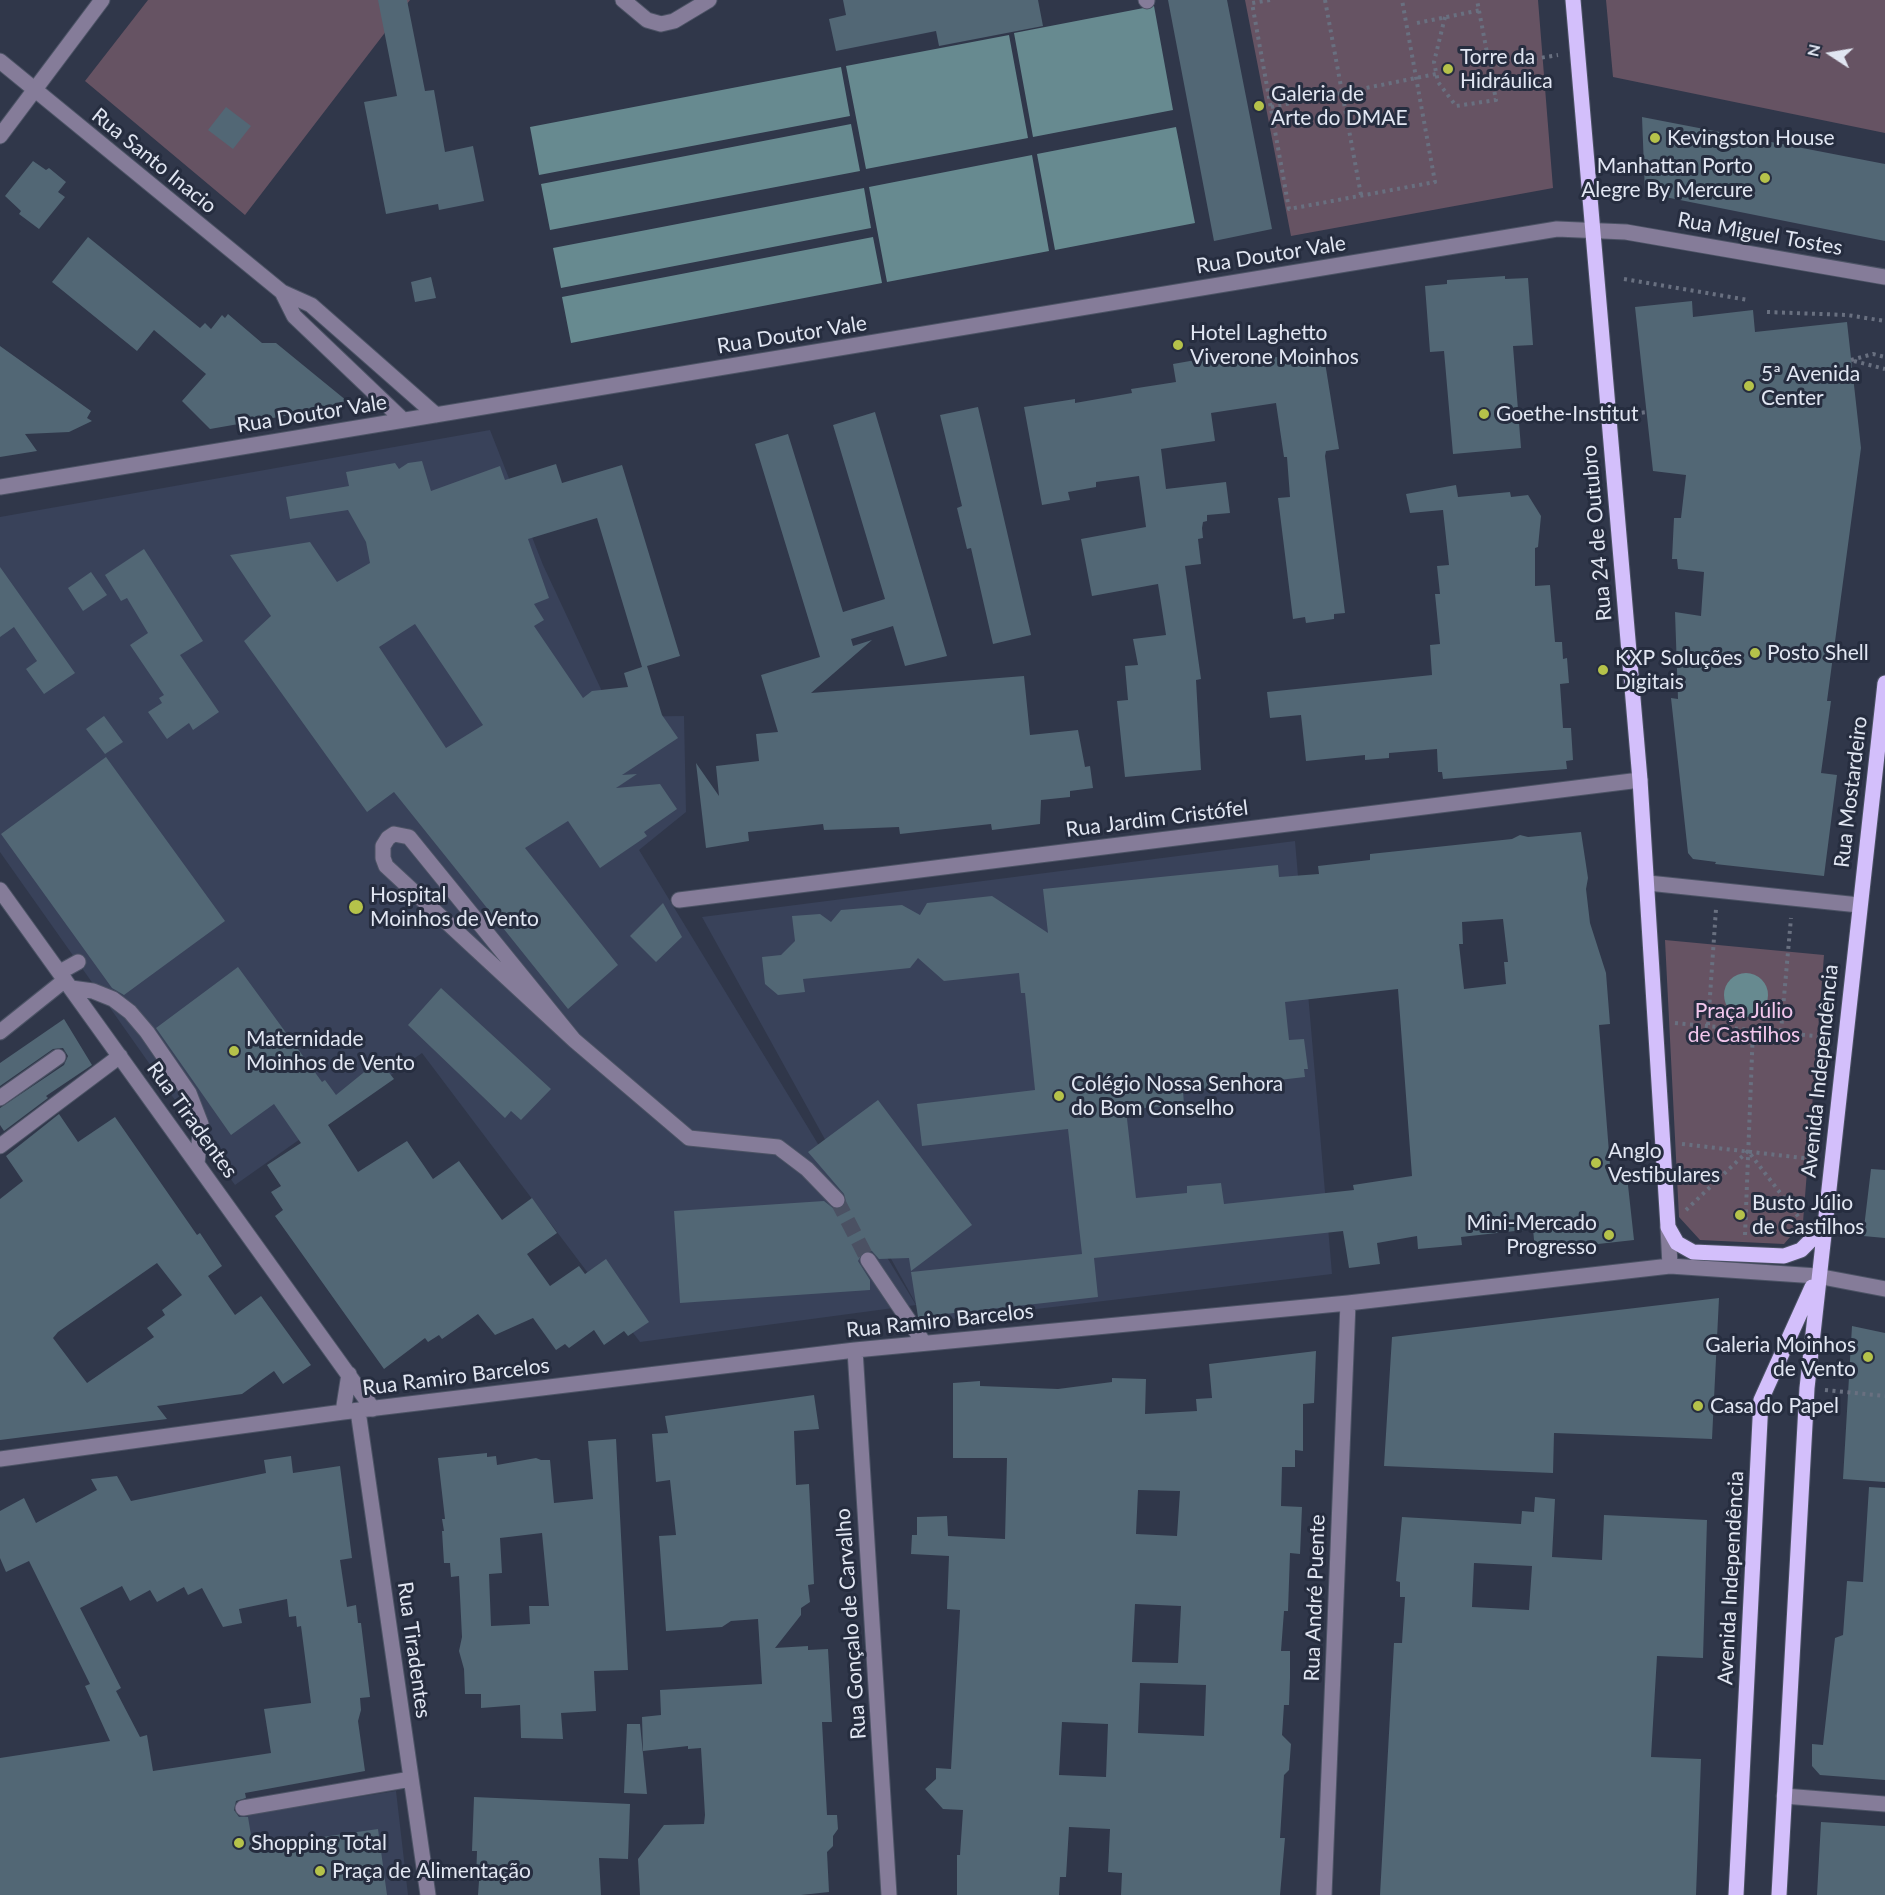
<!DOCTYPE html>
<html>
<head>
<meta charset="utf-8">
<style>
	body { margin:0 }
	#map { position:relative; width:1885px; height:1895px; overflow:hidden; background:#30374a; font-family:Lato,sans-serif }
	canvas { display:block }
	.north { position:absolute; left:1801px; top:24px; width:60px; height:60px; -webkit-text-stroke:4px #262d3f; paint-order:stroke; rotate:282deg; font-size:16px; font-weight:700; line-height:24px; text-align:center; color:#e1e6f2 }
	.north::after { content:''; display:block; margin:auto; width:21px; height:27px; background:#e1e6f2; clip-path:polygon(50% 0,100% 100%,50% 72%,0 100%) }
</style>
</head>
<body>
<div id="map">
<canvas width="1885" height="1895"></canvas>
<div class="north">N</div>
</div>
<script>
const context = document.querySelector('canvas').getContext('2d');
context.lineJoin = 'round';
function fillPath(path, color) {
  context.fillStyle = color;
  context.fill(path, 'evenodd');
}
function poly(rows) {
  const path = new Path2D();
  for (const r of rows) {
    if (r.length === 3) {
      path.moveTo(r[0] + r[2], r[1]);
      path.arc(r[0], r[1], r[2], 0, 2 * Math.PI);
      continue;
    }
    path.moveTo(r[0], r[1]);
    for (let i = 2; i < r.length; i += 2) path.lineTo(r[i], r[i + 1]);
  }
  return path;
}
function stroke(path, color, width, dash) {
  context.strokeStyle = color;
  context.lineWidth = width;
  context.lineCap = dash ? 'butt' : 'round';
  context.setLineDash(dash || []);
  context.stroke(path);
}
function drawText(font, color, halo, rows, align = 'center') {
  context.font = font + ' Lato,sans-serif';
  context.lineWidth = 6;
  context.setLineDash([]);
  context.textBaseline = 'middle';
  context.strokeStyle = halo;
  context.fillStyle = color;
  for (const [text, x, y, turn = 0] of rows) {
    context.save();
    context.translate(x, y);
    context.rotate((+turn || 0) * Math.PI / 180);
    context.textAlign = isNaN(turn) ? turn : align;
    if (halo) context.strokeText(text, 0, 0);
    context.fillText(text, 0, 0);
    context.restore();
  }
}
const built = poly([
	[490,430,543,565,614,717,684,716,686,812,639,850,916,1305,640,1342,422,1053,235,1185,0,852,0,517],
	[1295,841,1332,1274,926,1322,702,917],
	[396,1791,408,1895,0,1895,192,1823]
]);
const green = poly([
	[148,0,410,0,245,215,85,81],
	[1245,0,1538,0,1553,188,1291,236],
	[1606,0,1885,0,1885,133,1613,77],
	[1665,940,1824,955,1803,1222,1784,1244,1700,1240,1679,1217]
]);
const water = poly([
	[1154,6,1173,110,1033,137,1014,33],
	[1009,35,1028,138,866,169,846,66],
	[841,67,850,116,539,175,530,127],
	[851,124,860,171,550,230,541,184],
	[1176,127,1195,223,1055,250,1037,154],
	[1032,155,1049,251,887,282,869,187],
	[864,188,871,228,561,288,553,248],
	[873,237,882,283,571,343,562,297],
	[1746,995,22]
]);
const building = poly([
	[378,0,407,0,425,91,434,90,445,152,473,146,484,201,439,210,438,204,386,214,364,102,397,96],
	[843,0,1038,0,1043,26,939,46,936,31,836,51,829,19,846,15],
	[1168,0,1227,0,1272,229,1214,241],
	[226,107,251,126,233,149,208,130],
	[1642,117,1885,164,1885,241,1645,193],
	[33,161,46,170,49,168,66,182,58,192,65,197,39,229,19,214,21,211,5,196],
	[88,237,200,328,205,323,211,329,222,315,225,318,228,314,262,343,276,343,347,401,335,403,336,407,210,429,182,401,206,374,154,330,137,351,52,282],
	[1505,276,1505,279,1528,278,1533,345,1513,346,1521,448,1453,454,1444,351,1430,352,1425,286,1447,284,1447,280],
	[431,277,436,298,415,302,411,282],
	[1692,301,1693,317,1753,310,1755,332,1847,322,1861,448,1827,701,1831,701,1821,773,1837,775,1824,876,1715,864,1716,862,1693,859,1688,853,1671,698,1678,699,1675,612,1701,616,1704,572,1678,569,1677,559,1672,559,1674,518,1681,518,1686,475,1653,471,1635,307],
	[0,346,91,411,87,418,92,421,69,432,25,434,37,451,0,457],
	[1323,350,1339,449,1326,451,1325,456,1345,613,1334,614,1334,619,1306,623,1305,617,1293,619,1278,498,1290,497,1287,457,1284,457,1276,403,1211,413,1215,441,1161,449,1166,489,1226,482,1230,513,1207,515,1207,521,1203,522,1202,528,1203,538,1198,539,1201,564,1185,566,1201,679,1196,680,1201,770,1125,777,1117,701,1128,700,1125,666,1138,665,1133,639,1166,635,1158,584,1092,596,1081,539,1146,527,1139,476,1096,482,1096,487,1068,492,1070,500,1042,505,1024,407,1075,399,1075,403,1132,393,1131,389,1176,382,1173,364,1230,354,1231,364],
	[978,407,1031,635,993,644,971,548,967,549,957,508,962,506,940,415],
	[875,412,947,656,905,666,893,626,851,639,853,646,872,640,811,693,1024,676,1030,735,1078,730,1085,767,1090,766,1093,788,1070,791,1070,797,1041,800,1040,824,992,830,991,824,900,834,899,827,824,830,823,824,748,832,749,841,706,848,696,763,719,796,716,766,759,761,756,734,778,732,761,675,820,657,755,444,788,434,843,612,885,599,833,425],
	[422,461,431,491,500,466,505,480,556,464,562,483,622,465,680,656,647,666,662,715,678,738,622,775,637,774,616,788,660,784,677,809,644,832,647,836,600,868,568,821,525,848,618,965,568,1009,394,792,367,812,244,641,271,616,230,555,310,542,337,582,370,563,366,542,348,510,290,519,286,497,349,486,346,472,395,463,399,469,408,463],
	[597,518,642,667,624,673,628,687,592,691,583,698,534,626,544,620,534,604,549,598,528,539],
	[415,624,483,725,446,748,379,647],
	[1456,485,1458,497,1510,492,1511,497,1528,495,1541,516,1538,547,1535,548,1535,586,1550,585,1555,642,1562,642,1563,659,1567,658,1569,683,1560,684,1563,728,1571,728,1573,760,1566,761,1567,769,1443,779,1442,772,1438,772,1437,749,1389,753,1389,758,1365,760,1365,755,1306,761,1301,715,1270,718,1267,692,1432,675,1430,645,1440,644,1435,594,1440,594,1437,566,1449,565,1443,510,1410,513,1406,494],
	[144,549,203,641,180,655,219,712,193,730,189,723,167,739,148,712,162,703,159,698,164,695,130,645,148,633,127,598,121,601,105,575],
	[0,567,75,673,44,694,26,669,37,661,14,627,0,637],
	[91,572,107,595,83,611,68,588],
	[104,716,123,742,105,754,86,729],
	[106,757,225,921,124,995,112,988,1,834],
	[1581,832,1588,878,1586,889,1590,923,1606,973,1610,1024,1599,1025,1611,1178,1627,1176,1634,1240,1535,1251,1533,1229,1461,1237,1462,1245,1418,1249,1417,1236,1377,1243,1380,1264,1349,1268,1343,1231,1094,1258,1098,1297,918,1317,911,1272,1082,1254,1068,1129,922,1146,917,1104,1035,1090,1025,993,1021,993,1019,973,944,981,918,958,910,968,803,979,805,992,778,995,765,984,762,957,781,955,795,941,792,916,820,914,831,922,841,910,902,905,920,915,927,903,992,896,1048,933,1043,889,1278,865,1279,877,1319,874,1318,866,1370,860,1370,854,1512,839,1520,835,1528,837],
	[1503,919,1508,962,1504,962,1506,984,1464,989,1459,944,1463,944,1462,922],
	[1398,989,1412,1176,1353,1185,1354,1190,1224,1204,1221,1183,1187,1186,1187,1193,1136,1198,1126,1110,1184,1104,1183,1091,1305,1077,1304,1069,1308,1069,1304,1039,1289,1040,1285,1002],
	[663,903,682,937,656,962,630,936],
	[238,967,322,1082,325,1080,336,1095,379,1060,394,1079,328,1125,358,1172,407,1141,433,1179,459,1161,502,1220,532,1198,557,1233,527,1254,550,1286,579,1266,585,1274,606,1259,649,1322,628,1336,624,1331,604,1345,594,1330,569,1348,565,1344,556,1350,533,1318,495,1335,478,1314,442,1339,439,1335,428,1342,425,1338,384,1369,275,1216,283,1210,271,1192,281,1186,267,1165,301,1143,274,1104,231,1135,156,1028],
	[441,988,551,1089,521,1120,511,1111,505,1118,408,1025],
	[64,1019,92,1065,46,1096,48,1098,4,1131,0,1125,0,1108,64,1065,68,1056,63,1048,53,1049,0,1086,0,1063],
	[878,1100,972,1225,911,1271,909,1258,879,1259,872,1251,863,1252,858,1261,870,1280,870,1290,680,1303,674,1211,824,1201,834,1209,840,1209,846,1202,844,1194,808,1152],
	[59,1114,78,1142,115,1117,197,1235,200,1233,222,1266,208,1276,235,1315,261,1296,311,1365,283,1384,274,1371,242,1394,157,1406,167,1419,0,1440,0,1199,23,1181,6,1156],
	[157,1263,182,1295,162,1310,165,1315,147,1328,154,1337,87,1383,53,1338,58,1332],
	[1871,1169,1885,1170,1885,1238,1863,1236],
	[1719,1298,1712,1439,1554,1433,1553,1473,1384,1466,1392,1337],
	[1852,1326,1885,1333,1885,1482,1843,1479],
	[1316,1351,1314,1403,1303,1404,1303,1451,1295,1450,1295,1467,1282,1467,1281,1506,1302,1507,1300,1554,1290,1553,1288,1611,1284,1611,1281,1651,1290,1651,1290,1678,1289,1705,1284,1705,1282,1735,1291,1744,1289,1770,1284,1775,1280,1838,1285,1838,1280,1895,1121,1895,1122,1873,1108,1872,1110,1829,1069,1827,1066,1877,1060,1877,1059,1895,957,1895,957,1855,960,1855,963,1810,943,1809,925,1789,936,1779,936,1768,951,1769,960,1610,947,1609,949,1556,911,1554,912,1535,917,1535,917,1517,947,1516,948,1536,1005,1539,1007,1458,953,1458,953,1383,980,1381,980,1386,1058,1389,1112,1382,1112,1378,1146,1379,1145,1414,1197,1411,1196,1399,1212,1398,1209,1364],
	[1138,1490,1180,1491,1177,1536,1136,1534],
	[1135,1604,1181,1606,1178,1663,1132,1662],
	[1140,1683,1206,1685,1204,1736,1138,1733],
	[1062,1722,1108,1724,1106,1777,1059,1775],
	[814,1395,819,1429,794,1431,796,1485,809,1484,814,1584,808,1585,810,1602,801,1608,801,1615,775,1648,808,1646,808,1650,828,1649,832,1722,822,1722,827,1815,837,1815,838,1829,833,1836,833,1846,827,1852,829,1892,801,1895,640,1895,638,1859,664,1825,704,1824,705,1815,701,1748,688,1749,688,1746,643,1751,642,1717,661,1715,660,1690,762,1684,758,1619,731,1621,722,1627,666,1631,659,1536,676,1535,670,1480,656,1482,652,1434,668,1433,665,1416],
	[616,1439,628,1670,594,1671,596,1711,561,1713,563,1739,521,1738,520,1705,481,1708,481,1694,465,1694,464,1669,459,1651,462,1637,459,1576,451,1577,450,1563,444,1563,442,1531,444,1531,442,1519,445,1519,438,1458,487,1453,487,1457,496,1456,497,1465,536,1458,541,1460,550,1460,554,1503,593,1499,588,1441],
	[542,1533,549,1606,529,1606,530,1624,491,1626,489,1574,502,1573,500,1538],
	[291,1456,293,1473,340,1466,352,1558,340,1560,347,1607,356,1605,358,1623,361,1623,370,1697,360,1698,361,1710,358,1721,365,1771,245,1793,246,1798,236,1801,234,1810,239,1817,248,1817,253,1847,378,1829,387,1895,0,1895,0,1758,110,1741,85,1686,90,1684,29,1561,6,1572,0,1558,0,1511,24,1498,36,1523,97,1490,91,1479,117,1476,131,1501,266,1473,264,1460],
	[122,1586,130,1601,150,1590,157,1602,184,1587,188,1595,202,1588,223,1627,242,1623,239,1609,287,1599,289,1617,296,1616,297,1627,301,1626,311,1703,264,1709,271,1753,153,1771,147,1735,140,1737,116,1691,121,1688,80,1608],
	[1869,1487,1885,1488,1885,1780,1820,1775,1812,1766,1812,1744,1823,1745,1835,1638,1843,1635,1847,1581,1863,1582],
	[1535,1497,1555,1499,1552,1557,1602,1560,1604,1515,1707,1520,1703,1658,1657,1656,1651,1757,1701,1759,1696,1895,1380,1895,1394,1643,1402,1643,1405,1597,1400,1597,1400,1582,1396,1581,1402,1517,1521,1524,1522,1511,1534,1512],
	[1474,1563,1532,1566,1529,1610,1472,1607],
	[627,1724,640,1724,647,1794,624,1793],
	[474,1797,630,1804,628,1859,599,1858,601,1895,478,1895,479,1881,476,1881,477,1851,472,1851],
	[1821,1822,1885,1826,1885,1895,1817,1895]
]);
const minorTunnel = poly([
	[837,1200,868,1260]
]);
const path = poly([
	[1270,0,1252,3,1289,209,1435,182,1402,0],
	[1325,0,1361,195],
	[1445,17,1434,62,1438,82,1456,106,1496,100,1477,0],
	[1417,23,1481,10],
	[1490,66,1558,55],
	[1271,107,1436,74],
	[1624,279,1748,300],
	[1767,312,1847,315,1885,321],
	[1851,360,1873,354,1885,357],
	[1854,361,1885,369],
	[1627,415,1647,412],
	[1675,1023,1826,1037],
	[1708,1025,1716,909],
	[1781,1031,1791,918],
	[1682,1144,1812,1159],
	[1686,1210,1748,1151,1801,1220],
	[1745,1235,1753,1029],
	[1825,1390,1885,1396]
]);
const minor = poly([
	[623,0,647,20,661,24,674,21,709,0],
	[1146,0,1147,1],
	[0,61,282,292,311,305,436,415],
	[0,136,102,0],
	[282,292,294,316,403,420],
	[0,487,1557,229,1626,232,1885,277],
	[1648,883,1859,905],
	[0,890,373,1409],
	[679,900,1640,780],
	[60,972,78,962],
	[71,988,93,991,113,999,130,1012,147,1032,189,1093,201,1124,197,1164],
	[0,1032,65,980],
	[574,1040,409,837,394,834,388,838,383,846,383,858,386,866,574,1040,689,1138,778,1147,807,1169,837,1200],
	[0,1098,58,1057],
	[0,1146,120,1056],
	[1668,1227,1670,1266],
	[868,1260,924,1343],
	[855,1350,889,1895],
	[358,1411,428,1895],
	[343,1412,349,1374],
	[0,1459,343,1412,855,1350,1348,1303,1670,1266,1817,1276,1885,1289],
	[1784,1796,1885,1804],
	[243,1808,411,1779],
	[1324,1895,1348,1303]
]);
const major = poly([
	[1573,0,1640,780,1668,1227,1677,1243,1693,1252,1784,1256,1801,1250,1823,1228],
	[1736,1895,1761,1400,1812,1287],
	[1779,1895,1807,1388,1885,683]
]);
const markers = [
	[1448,69,6,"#b5c24a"],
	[1259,106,6,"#b5c24a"],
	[1655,138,6,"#b5c24a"],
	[1765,178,6,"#b5c24a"],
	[1178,345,6,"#b5c24a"],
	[1749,386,6,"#b5c24a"],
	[1484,414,6,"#b5c24a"],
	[1755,653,6,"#b5c24a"],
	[1603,670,6,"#b5c24a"],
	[356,907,8,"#b5c24a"],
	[234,1051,6,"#b5c24a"],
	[1059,1096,6,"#b5c24a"],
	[1596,1163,6,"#b5c24a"],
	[1740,1215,6,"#b5c24a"],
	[1609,1235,6,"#b5c24a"],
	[1868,1357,6,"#b5c24a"],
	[1698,1406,6,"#b5c24a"],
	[239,1843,6,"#b5c24a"],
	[320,1871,6,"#b5c24a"]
];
const poiNames = [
	["Torre da",1460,57],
	["Hidráulica",1460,81],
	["Galeria de",1271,94],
	["Arte do DMAE",1271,118],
	["Kevingston House",1667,138],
	["Manhattan Porto",1753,166,"right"],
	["Alegre By Mercure",1753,190,"right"],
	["Hotel Laghetto",1190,333],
	["Viverone Moinhos",1190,357],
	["5ª Avenida",1761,374],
	["Center",1761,398],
	["Goethe-Institut",1496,414],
	["Posto Shell",1767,653],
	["KXP Soluções",1615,658],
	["Digitais",1615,682],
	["Hospital",370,895],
	["Moinhos de Vento",370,919],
	["Maternidade",246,1039],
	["Moinhos de Vento",246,1063],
	["Colégio Nossa Senhora",1071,1084],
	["do Bom Conselho",1071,1108],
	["Anglo",1608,1151],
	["Vestibulares",1608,1175],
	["Busto Júlio",1752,1203],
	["de Castilhos",1752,1227],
	["Mini-Mercado",1597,1223,"right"],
	["Progresso",1597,1247,"right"],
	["Galeria Moinhos",1856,1345,"right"],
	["de Vento",1856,1369,"right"],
	["Casa do Papel",1710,1406],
	["Shopping Total",251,1843],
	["Praça de Alimentação",332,1871]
];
const streetNames = [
	["Rua Santo Inacio",154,161,39],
	["Rua Miguel Tostes",1760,234,10],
	["Rua Doutor Vale",1271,255,-9],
	["Rua Doutor Vale",792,335,-9],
	["Rua Doutor Vale",312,414,-9],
	["Rua 24 de Outubro",1597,533,-95],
	["Rua Mostardeiro",1851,792,-83],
	["Rua Jardim Cristófel",1157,819,-7],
	["Avenida Independência",1820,1071,-84],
	["Rua Tiradentes",192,1120,54],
	["Rua Ramiro Barcelos",940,1321,-6],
	["Rua Ramiro Barcelos",456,1377,-7],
	["Avenida Independência",1731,1578,-87],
	["Rua André Puente",1315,1598,-88],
	["Rua Gonçalo de Carvalho",851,1624,-94],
	["Rua Tiradentes",414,1650,82]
];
const parkNames = [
	["Praça Júlio",1744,1011],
	["de Castilhos",1744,1035]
];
fillPath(built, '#39425a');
fillPath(green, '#665363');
fillPath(water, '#678a90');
fillPath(building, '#526775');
stroke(minorTunnel, '#4b5163', 15, [15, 8]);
stroke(minor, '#4c5365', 17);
stroke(major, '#4c5365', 17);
stroke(path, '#697080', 4, [3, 4.5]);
stroke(minor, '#857c99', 15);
stroke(major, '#d3bffb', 15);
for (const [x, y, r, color] of markers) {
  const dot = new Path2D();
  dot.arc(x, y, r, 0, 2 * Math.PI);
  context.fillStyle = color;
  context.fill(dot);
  stroke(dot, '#262d3f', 2);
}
drawText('21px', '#e1e6f2', '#262d3f', poiNames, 'left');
drawText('21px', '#e1e6f2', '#262d3f', streetNames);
drawText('21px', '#f3c7ed', '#262d3f', parkNames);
</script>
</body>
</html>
